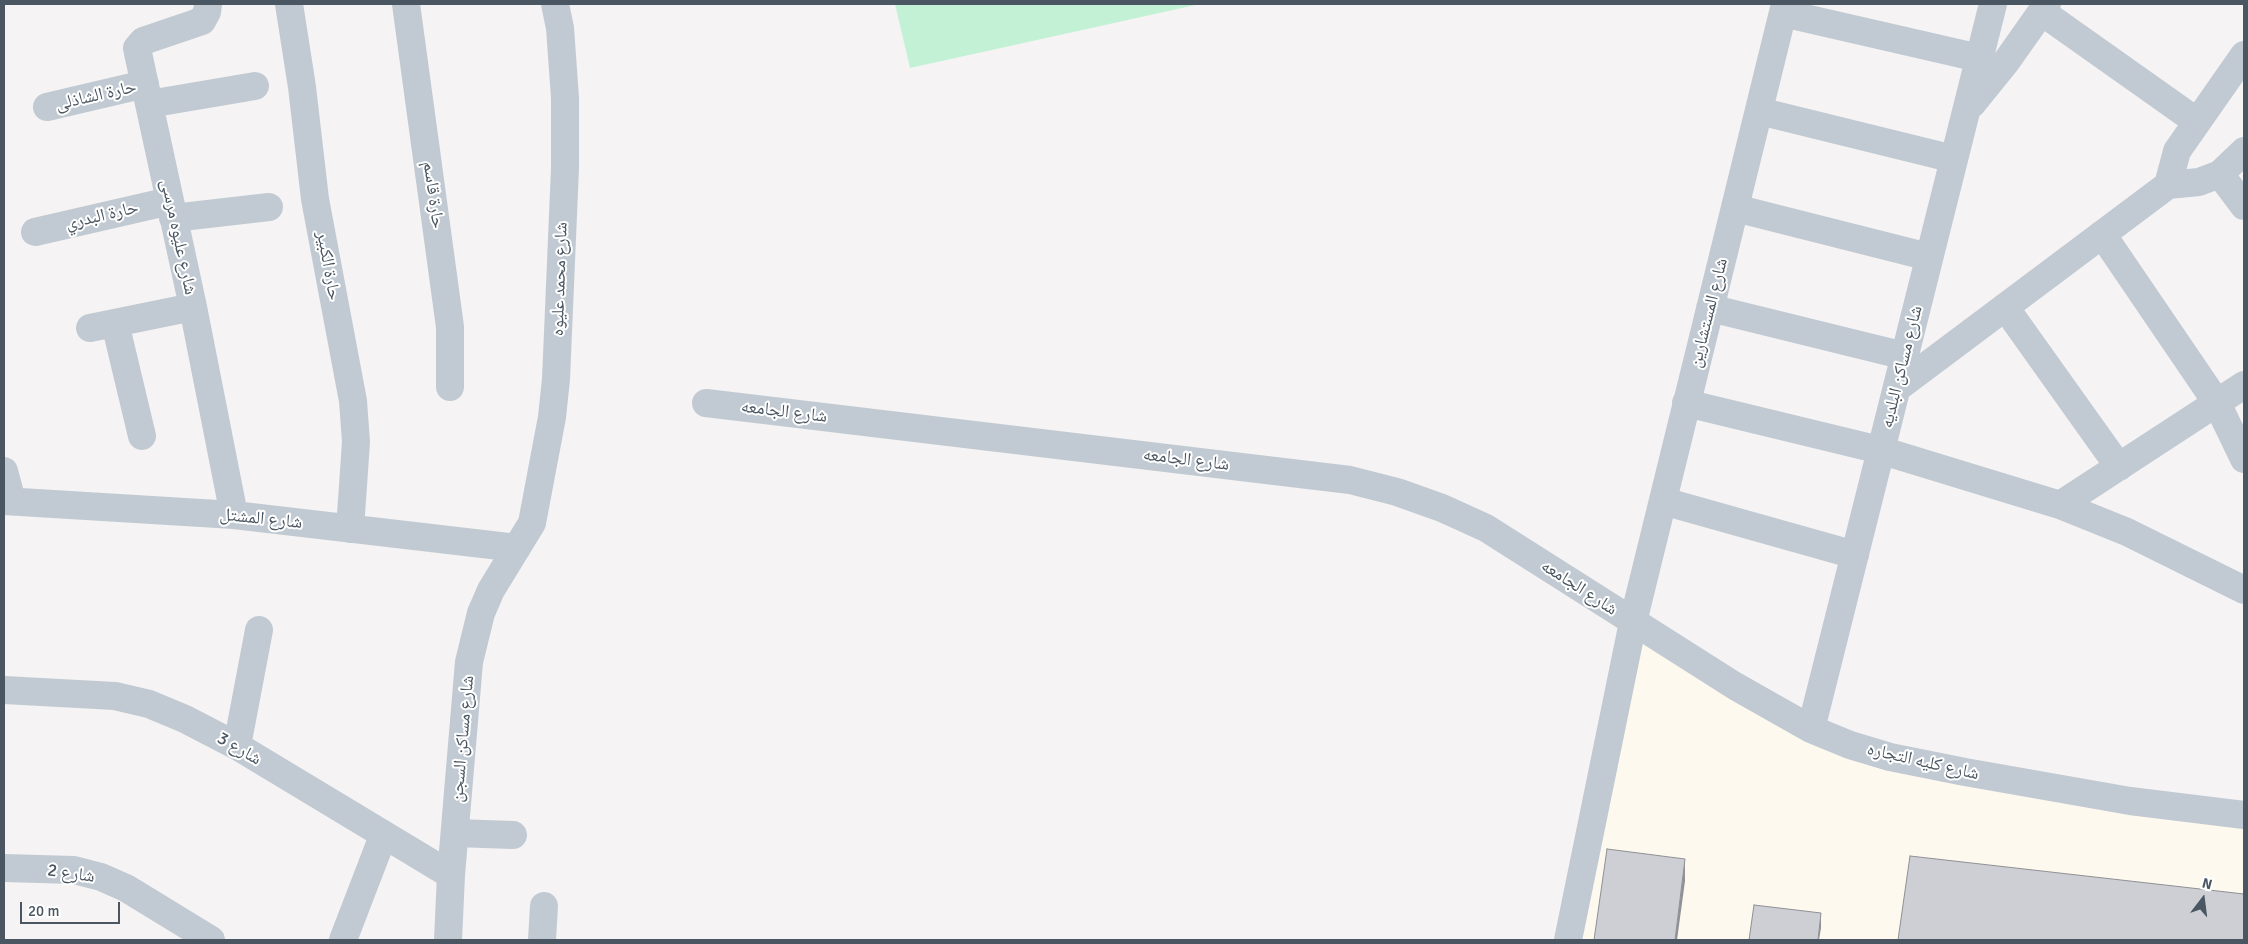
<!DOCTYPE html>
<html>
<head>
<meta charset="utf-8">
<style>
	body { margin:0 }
	#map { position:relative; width:2248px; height:944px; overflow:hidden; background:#f5f3f3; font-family:Signika,sans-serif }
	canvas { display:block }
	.frame { position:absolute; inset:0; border:5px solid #4a5661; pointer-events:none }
	.north { position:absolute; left:2178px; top:874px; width:50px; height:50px; -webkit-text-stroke:4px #fff; paint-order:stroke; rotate:15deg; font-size:14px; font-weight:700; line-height:20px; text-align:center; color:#4a5661 }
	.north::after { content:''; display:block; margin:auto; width:18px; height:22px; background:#4a5661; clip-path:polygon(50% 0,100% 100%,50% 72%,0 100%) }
	.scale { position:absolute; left:20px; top:902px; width:100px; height:22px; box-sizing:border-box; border:2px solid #4a5661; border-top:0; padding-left:6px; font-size:15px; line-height:18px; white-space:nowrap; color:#4a5661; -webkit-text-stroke:4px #fff; paint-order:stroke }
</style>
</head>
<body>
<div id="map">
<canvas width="2248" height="944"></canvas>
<div class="frame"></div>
<div class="north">N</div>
<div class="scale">20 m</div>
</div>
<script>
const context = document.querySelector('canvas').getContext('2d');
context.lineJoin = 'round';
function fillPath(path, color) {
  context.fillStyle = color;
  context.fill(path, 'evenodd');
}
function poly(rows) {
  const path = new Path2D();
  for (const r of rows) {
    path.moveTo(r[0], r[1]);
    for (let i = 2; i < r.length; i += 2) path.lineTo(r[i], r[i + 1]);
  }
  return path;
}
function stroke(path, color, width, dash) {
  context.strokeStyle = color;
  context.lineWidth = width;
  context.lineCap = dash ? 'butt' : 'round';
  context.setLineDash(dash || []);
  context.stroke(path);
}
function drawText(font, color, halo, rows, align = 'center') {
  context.font = font + ' Signika,"Noto Naskh Arabic",sans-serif';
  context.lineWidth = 4;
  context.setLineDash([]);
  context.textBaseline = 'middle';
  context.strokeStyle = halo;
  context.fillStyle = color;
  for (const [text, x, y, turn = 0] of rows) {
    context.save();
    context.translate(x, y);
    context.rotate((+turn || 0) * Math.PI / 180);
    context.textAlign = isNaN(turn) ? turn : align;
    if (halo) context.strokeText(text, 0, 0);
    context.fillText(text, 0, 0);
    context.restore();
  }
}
const commercial = poly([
	[1633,622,1811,729,2244,813,2244,940,1568,940]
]);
const green = poly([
	[895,4,1200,4,910,68]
]);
const street = poly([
	[208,4,207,12,202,21,143,41,137,48,138,53,193,307,234,515],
	[289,4,302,87,315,199,353,401,356,442,350,529],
	[406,4,450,327,450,387],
	[2042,12,2196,121],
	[1783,13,1979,58],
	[149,104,255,86],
	[1972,104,2006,62,2047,4],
	[47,107,145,84],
	[1759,111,1954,159],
	[2220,174,2244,206],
	[2168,185,2177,151,2244,55],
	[1735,208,1929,257],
	[173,218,269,207],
	[35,232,170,201],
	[2102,234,2217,403,2244,459],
	[2005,307,2119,467],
	[1710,308,1905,356],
	[115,323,142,436],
	[90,328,193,307],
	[1897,388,2168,185,2199,182,2220,174,2244,151],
	[706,403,1350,480,1397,492,1442,508,1486,528,1735,686,1811,729,1850,745,1890,757,1965,772,2130,801,2244,815],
	[1686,403,1880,450,2060,505,2127,532,2244,590],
	[4,471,12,501],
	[4,501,234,515,517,548],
	[1663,501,1855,555],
	[2060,505,2244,385],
	[4,690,115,696,149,704,185,719,237,746,451,875],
	[1811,729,1993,4],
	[237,746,259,630],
	[455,833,513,835],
	[4,868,74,870,101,877,126,888,211,940],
	[343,940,383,836],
	[448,940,451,875,469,662,481,613,491,590,532,523,552,417,556,379,565,168,565,98,560,28,555,4],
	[542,940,544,906],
	[1568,940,1633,622,1785,4]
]);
const shadedWall = poly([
	[1685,859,1685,881,1677,940,1675,940],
	[1821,913,1821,928,1819,940,1818,940]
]);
const building = poly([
	[1607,849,1685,859,1675,940,1594,940,1607,849],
	[1910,856,2244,894,2244,940,1898,940,1910,856],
	[1754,905,1821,913,1818,940,1749,940,1754,905]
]);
const streetNames = [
	["حارة الشاذلى",96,96,-13],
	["حارة قاسم",433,195,82],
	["حارة البدري",102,216,-13],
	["شارع عليوه مرسى",178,237,78],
	["حارة الكبير",328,266,80],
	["شارع محمد عليوه",560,279,-88],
	["شارع المستشارين",1709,313,-76],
	["شارع مساكن البلديه",1902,367,-76],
	["شارع الجامعه",784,412,7],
	["شارع الجامعه",1186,460,7],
	["شارع المشتل",261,519,6],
	["شارع الجامعه",1579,588,33],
	["شارع مساكن السجن",463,739,-85],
	["شارع 3",239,749,30],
	["شارع كليه التجاره",1923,762,13],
	["شارع 2",71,874,8]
];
fillPath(commercial, '#fdf9ef');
fillPath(green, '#c3f1d5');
stroke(street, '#c1cad2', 28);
fillPath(shadedWall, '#909195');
fillPath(building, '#cdcfd5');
stroke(building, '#909195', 1);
drawText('18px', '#4a5661', '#fff', streetNames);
</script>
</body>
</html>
